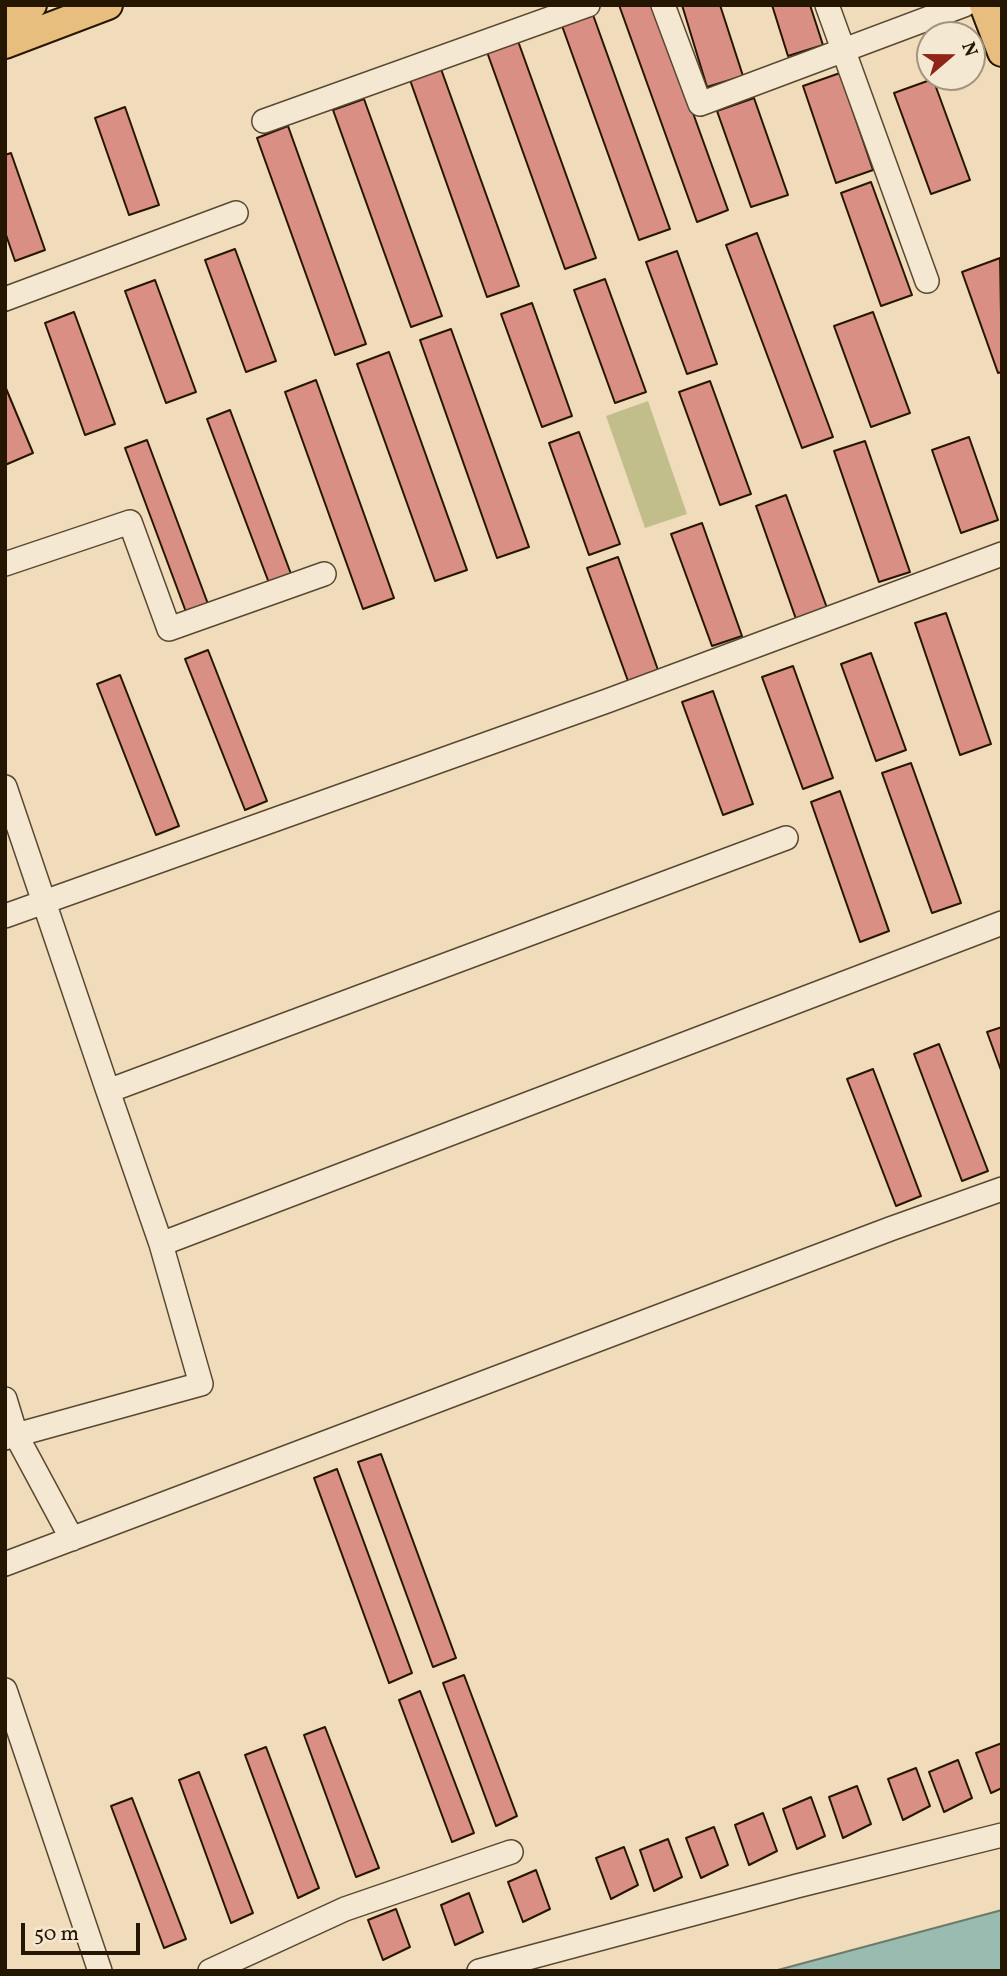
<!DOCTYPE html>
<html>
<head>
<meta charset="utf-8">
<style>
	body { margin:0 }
	#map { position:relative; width:1007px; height:1976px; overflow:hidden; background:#f0dcbb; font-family:Vollkorn,serif }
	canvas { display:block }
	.frame { position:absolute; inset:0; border:7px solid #251601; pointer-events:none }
	.north { position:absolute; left:916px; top:21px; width:70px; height:70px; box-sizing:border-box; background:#f5e8d3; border:2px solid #a2947f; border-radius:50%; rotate:70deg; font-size:19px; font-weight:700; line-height:28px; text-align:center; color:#251601 }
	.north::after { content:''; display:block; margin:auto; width:24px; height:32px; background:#8f2418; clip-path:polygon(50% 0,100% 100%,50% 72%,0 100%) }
	.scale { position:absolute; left:21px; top:1923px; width:119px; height:32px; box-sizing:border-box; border:4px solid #251601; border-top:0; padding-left:9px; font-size:21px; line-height:24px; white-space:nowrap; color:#251601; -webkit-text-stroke:5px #f5e8d3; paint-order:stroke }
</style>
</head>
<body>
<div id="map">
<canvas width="1007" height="1976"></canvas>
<div class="frame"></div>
<div class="north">N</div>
<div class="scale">50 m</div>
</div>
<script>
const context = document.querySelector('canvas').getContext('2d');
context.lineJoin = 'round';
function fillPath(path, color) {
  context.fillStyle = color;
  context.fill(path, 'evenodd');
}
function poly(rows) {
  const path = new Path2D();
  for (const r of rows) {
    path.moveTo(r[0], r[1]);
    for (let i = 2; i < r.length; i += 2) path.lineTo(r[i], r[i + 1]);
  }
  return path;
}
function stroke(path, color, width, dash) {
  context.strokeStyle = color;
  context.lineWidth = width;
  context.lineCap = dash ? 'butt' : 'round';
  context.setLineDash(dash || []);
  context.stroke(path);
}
const green = poly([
	[648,401,687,514,645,528,606,416]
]);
const water = poly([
	[1002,1910,1002,1971,774,1971,1002,1910]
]);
const building = poly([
	[619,5,654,5,728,210,697,222,619,5],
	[682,5,720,5,743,76,707,87,682,5],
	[772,5,810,5,823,45,788,56,772,5],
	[592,12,670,229,639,240,561,23,592,12],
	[518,41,596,258,565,269,487,52,518,41],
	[441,69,519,286,487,297,410,80,441,69],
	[840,73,873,170,836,183,803,86,840,73],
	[933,79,970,180,931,194,894,93,933,79],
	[754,98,788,195,751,207,717,111,754,98],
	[364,99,442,316,411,327,333,110,364,99],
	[125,107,159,205,129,215,95,118,125,107],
	[288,126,366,344,335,355,257,138,288,126],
	[11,153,45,250,15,261,5,232,5,155,11,153],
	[871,182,912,295,881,306,841,193,871,182],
	[757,233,833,437,802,448,726,245,757,233],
	[235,249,276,361,246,372,205,260,235,249],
	[677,251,717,364,687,374,646,262,677,251],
	[1000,258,1002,372,998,373,962,272,1000,258],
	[605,279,646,392,615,403,574,290,605,279],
	[155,280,196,392,166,403,125,291,155,280],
	[532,303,572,416,542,427,501,314,532,303],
	[74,312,115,424,85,435,45,323,74,312],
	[873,312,910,413,871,427,834,326,873,312],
	[451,329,529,547,497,558,420,340,451,329],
	[389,352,467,570,435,581,357,364,389,352],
	[316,380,394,598,363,609,285,392,316,380],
	[710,381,751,494,720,505,679,392,710,381],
	[5,386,33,453,5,465,5,386],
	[230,410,291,574,269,583,207,419,230,410],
	[579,432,620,544,589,555,549,443,579,432],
	[969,437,998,520,961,533,932,450,969,437],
	[147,440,208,604,186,612,125,448,147,440],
	[865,441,910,572,879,582,834,451,865,441],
	[786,495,827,608,796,619,756,506,786,495],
	[702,523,742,636,712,646,671,534,702,523],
	[618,557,658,670,628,681,587,568,618,557],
	[946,613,991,744,960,755,915,623,946,613],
	[208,650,267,801,245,810,185,659,208,650],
	[871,653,906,750,876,761,841,664,871,653],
	[793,666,833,778,803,789,762,677,793,666],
	[120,675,179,826,156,835,97,684,120,675],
	[713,691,753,804,723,815,682,702,713,691],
	[911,763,961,903,932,913,882,773,911,763],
	[840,791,889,931,860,942,811,802,840,791],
	[1002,1027,1002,1073,987,1032,1002,1027],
	[939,1044,988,1171,962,1181,914,1054,939,1044],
	[873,1069,921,1196,896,1206,847,1079,873,1069],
	[381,1454,456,1658,433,1667,358,1462,381,1454],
	[337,1469,412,1673,389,1683,314,1478,337,1469],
	[464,1675,517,1816,496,1826,443,1683,464,1675],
	[420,1691,474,1833,452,1842,399,1700,420,1691],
	[325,1727,379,1868,356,1877,304,1735,325,1727],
	[1002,1743,1002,1788,991,1793,976,1753,1002,1743],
	[266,1747,319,1888,298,1898,245,1755,266,1747],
	[958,1760,972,1798,944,1812,929,1772,958,1760],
	[916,1768,930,1806,903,1820,888,1779,916,1768],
	[199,1772,253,1913,231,1923,179,1780,199,1772],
	[857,1786,871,1824,843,1838,829,1797,857,1786],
	[811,1797,825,1836,797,1849,783,1809,811,1797],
	[132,1798,186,1939,164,1948,111,1806,132,1798],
	[763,1813,777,1851,749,1865,735,1825,763,1813],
	[714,1827,728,1865,701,1878,686,1838,714,1827],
	[668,1839,682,1877,654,1891,640,1850,668,1839],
	[624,1847,638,1885,611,1899,596,1858,624,1847],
	[536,1870,550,1909,523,1922,508,1882,536,1870],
	[469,1893,483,1932,455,1945,441,1905,469,1893],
	[396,1909,410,1947,383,1960,368,1920,396,1909]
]);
const minor = poly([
	[663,5,700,104,964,5],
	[827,5,927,281],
	[264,121,588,5],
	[5,299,236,213],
	[5,564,130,522,169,629,324,574],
	[5,787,108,1091],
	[5,916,607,701,1002,554],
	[161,1244,108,1091,786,838],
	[5,1399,16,1435,72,1539],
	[5,1438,201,1384,161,1244,1002,923],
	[5,1564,890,1229,1002,1189],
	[5,1690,100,1971],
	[210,1971,345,1909,511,1852],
	[479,1971,797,1886,1002,1835]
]);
const major = poly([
	[984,5,1002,52],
	[5,15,32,5],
	[5,44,108,5]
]);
fillPath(green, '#c1be8b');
fillPath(water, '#9abcb0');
stroke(water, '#6b7a6a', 2);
fillPath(building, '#da8f85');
stroke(building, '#251601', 2);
stroke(minor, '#584830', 26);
stroke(major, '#251601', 32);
stroke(minor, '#f5e8d3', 23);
stroke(major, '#e8be7e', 28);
</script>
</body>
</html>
